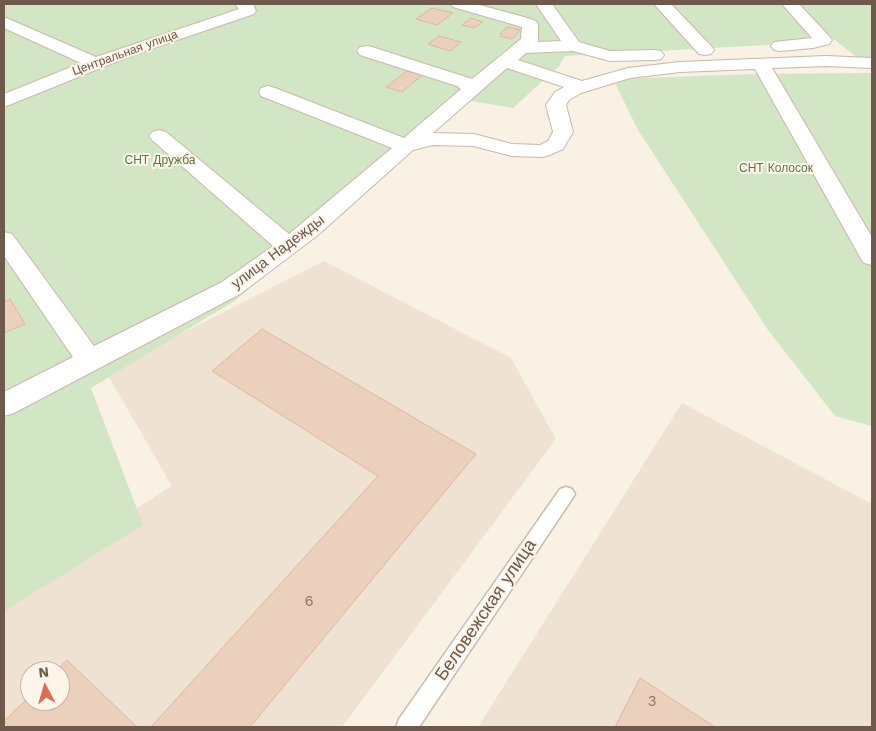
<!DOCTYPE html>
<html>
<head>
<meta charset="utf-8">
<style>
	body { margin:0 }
	#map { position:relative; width:876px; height:731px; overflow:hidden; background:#f9f1e4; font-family:"Work Sans",sans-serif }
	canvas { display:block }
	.frame { position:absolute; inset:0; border:5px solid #6f584c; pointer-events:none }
	.north { position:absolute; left:20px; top:661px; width:50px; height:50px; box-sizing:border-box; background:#fdf5e9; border:1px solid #c4b6aa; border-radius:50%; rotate:354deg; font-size:14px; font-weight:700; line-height:20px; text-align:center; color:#6f584c }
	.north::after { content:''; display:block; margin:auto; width:18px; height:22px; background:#d77055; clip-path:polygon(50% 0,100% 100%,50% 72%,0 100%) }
</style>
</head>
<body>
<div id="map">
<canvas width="876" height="731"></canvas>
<div class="frame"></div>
<div class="north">N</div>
</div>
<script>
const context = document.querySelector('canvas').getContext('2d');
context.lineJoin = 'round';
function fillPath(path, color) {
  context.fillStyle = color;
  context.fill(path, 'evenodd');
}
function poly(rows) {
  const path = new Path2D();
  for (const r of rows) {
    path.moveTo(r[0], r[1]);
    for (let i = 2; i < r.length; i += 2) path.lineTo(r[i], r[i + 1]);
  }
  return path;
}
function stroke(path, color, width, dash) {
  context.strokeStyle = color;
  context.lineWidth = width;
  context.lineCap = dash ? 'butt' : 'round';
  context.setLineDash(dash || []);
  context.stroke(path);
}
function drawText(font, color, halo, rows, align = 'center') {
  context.font = font + ' "Work Sans",sans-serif';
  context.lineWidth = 4;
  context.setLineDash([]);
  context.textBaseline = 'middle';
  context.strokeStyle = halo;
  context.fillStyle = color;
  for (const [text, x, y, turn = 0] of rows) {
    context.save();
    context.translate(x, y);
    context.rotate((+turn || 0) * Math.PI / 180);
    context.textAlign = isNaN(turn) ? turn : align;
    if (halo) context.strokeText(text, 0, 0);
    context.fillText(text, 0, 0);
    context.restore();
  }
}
const residential = poly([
	[324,261,511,358,556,439,342,727,4,727,4,590,172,486,106,372],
	[30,671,60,671,60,701,30,701],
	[682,403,872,504,872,727,478,727]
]);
const green = poly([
	[4,4,872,4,872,69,831,37,796,5,822,42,565,56,560,64,561,66,559,66,513,108,466,100,236,300,91,388,143,525,4,611],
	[872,73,872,426,835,416,768,330,638,130,613,79,756,74]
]);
const building = poly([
	[432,8,453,13,437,25,416,19,432,8],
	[471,18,483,22,474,28,462,25,471,18],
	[507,27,520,30,512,39,500,36,502,34,500,34,507,27],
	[439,36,461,42,450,51,428,44,439,36],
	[407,71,422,75,402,92,386,87,407,71],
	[10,299,25,324,4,333,4,302,10,299],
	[262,329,476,454,250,727,151,727,378,476,212,371,262,329],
	[67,660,137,727,9,727,4,721,30,696,30,701,60,701,60,671,56,671,67,660],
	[640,678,715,727,615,727,640,678]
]);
const service = poly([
	[566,487,572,489,575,494,572,499,419,727,396,727,399,719,560,489,566,487]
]);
const minor = poly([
	[235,4,253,4,256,11,254,14,133,55,4,107,4,94,81,63,4,28,4,17,96,57,239,9,235,4],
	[451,4,476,4,524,17,536,21,538,25,538,42,561,41,536,4,552,4,579,42,610,51,655,50,661,51,664,55,661,59,655,60,610,61,573,51,526,53,518,60,582,81,628,68,680,62,826,56,872,58,872,68,826,66,772,68,872,237,872,265,864,263,860,257,755,69,680,72,630,78,581,93,569,100,566,105,573,132,563,149,550,155,543,157,512,156,473,146,433,145,413,150,318,235,240,294,14,413,4,416,4,392,73,357,4,256,4,232,12,234,94,346,222,282,273,246,152,140,149,136,152,132,159,130,166,132,289,234,392,148,261,96,259,92,261,88,268,86,275,88,404,138,461,89,457,86,360,55,357,51,360,47,366,46,372,47,472,79,521,39,522,27,453,7,451,4],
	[507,68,564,87,555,92,546,105,553,132,548,141,540,145,512,144,474,134,433,133,507,68],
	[654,4,671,4,711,46,714,50,711,54,705,55,699,54,654,4],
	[782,4,799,4,829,36,832,40,829,44,813,48,780,51,774,50,771,46,774,42,812,38,782,4]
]);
const farStreetnames = [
	["Центральная улица",125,53,-20]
];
const farParknames = [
	["СНТ Дружба",160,160],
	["СНТ Колосок",776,168]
];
const streetNames = [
	["улица Надежды",278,252,-37]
];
const nearNumbernames = [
	["6",309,602],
	["3",652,702]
];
const nearStreetnames = [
	["Беловежская улица",486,610,-56]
];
fillPath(residential, '#f0e2d3');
fillPath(green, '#d2e5c4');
fillPath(building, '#ecd0be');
stroke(building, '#ddb7a0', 1);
stroke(service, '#c9b8ab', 3);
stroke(minor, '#c9b8ab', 2);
fillPath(service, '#fff');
fillPath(minor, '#fff');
drawText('12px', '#6f584c', '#fdf5e9', farStreetnames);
drawText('12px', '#577949', '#fdf5e9', farParknames);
drawText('15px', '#6f584c', '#fdf5e9', streetNames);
drawText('15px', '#8e7668', null, nearNumbernames);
drawText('18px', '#6f584c', '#fdf5e9', nearStreetnames);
</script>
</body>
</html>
